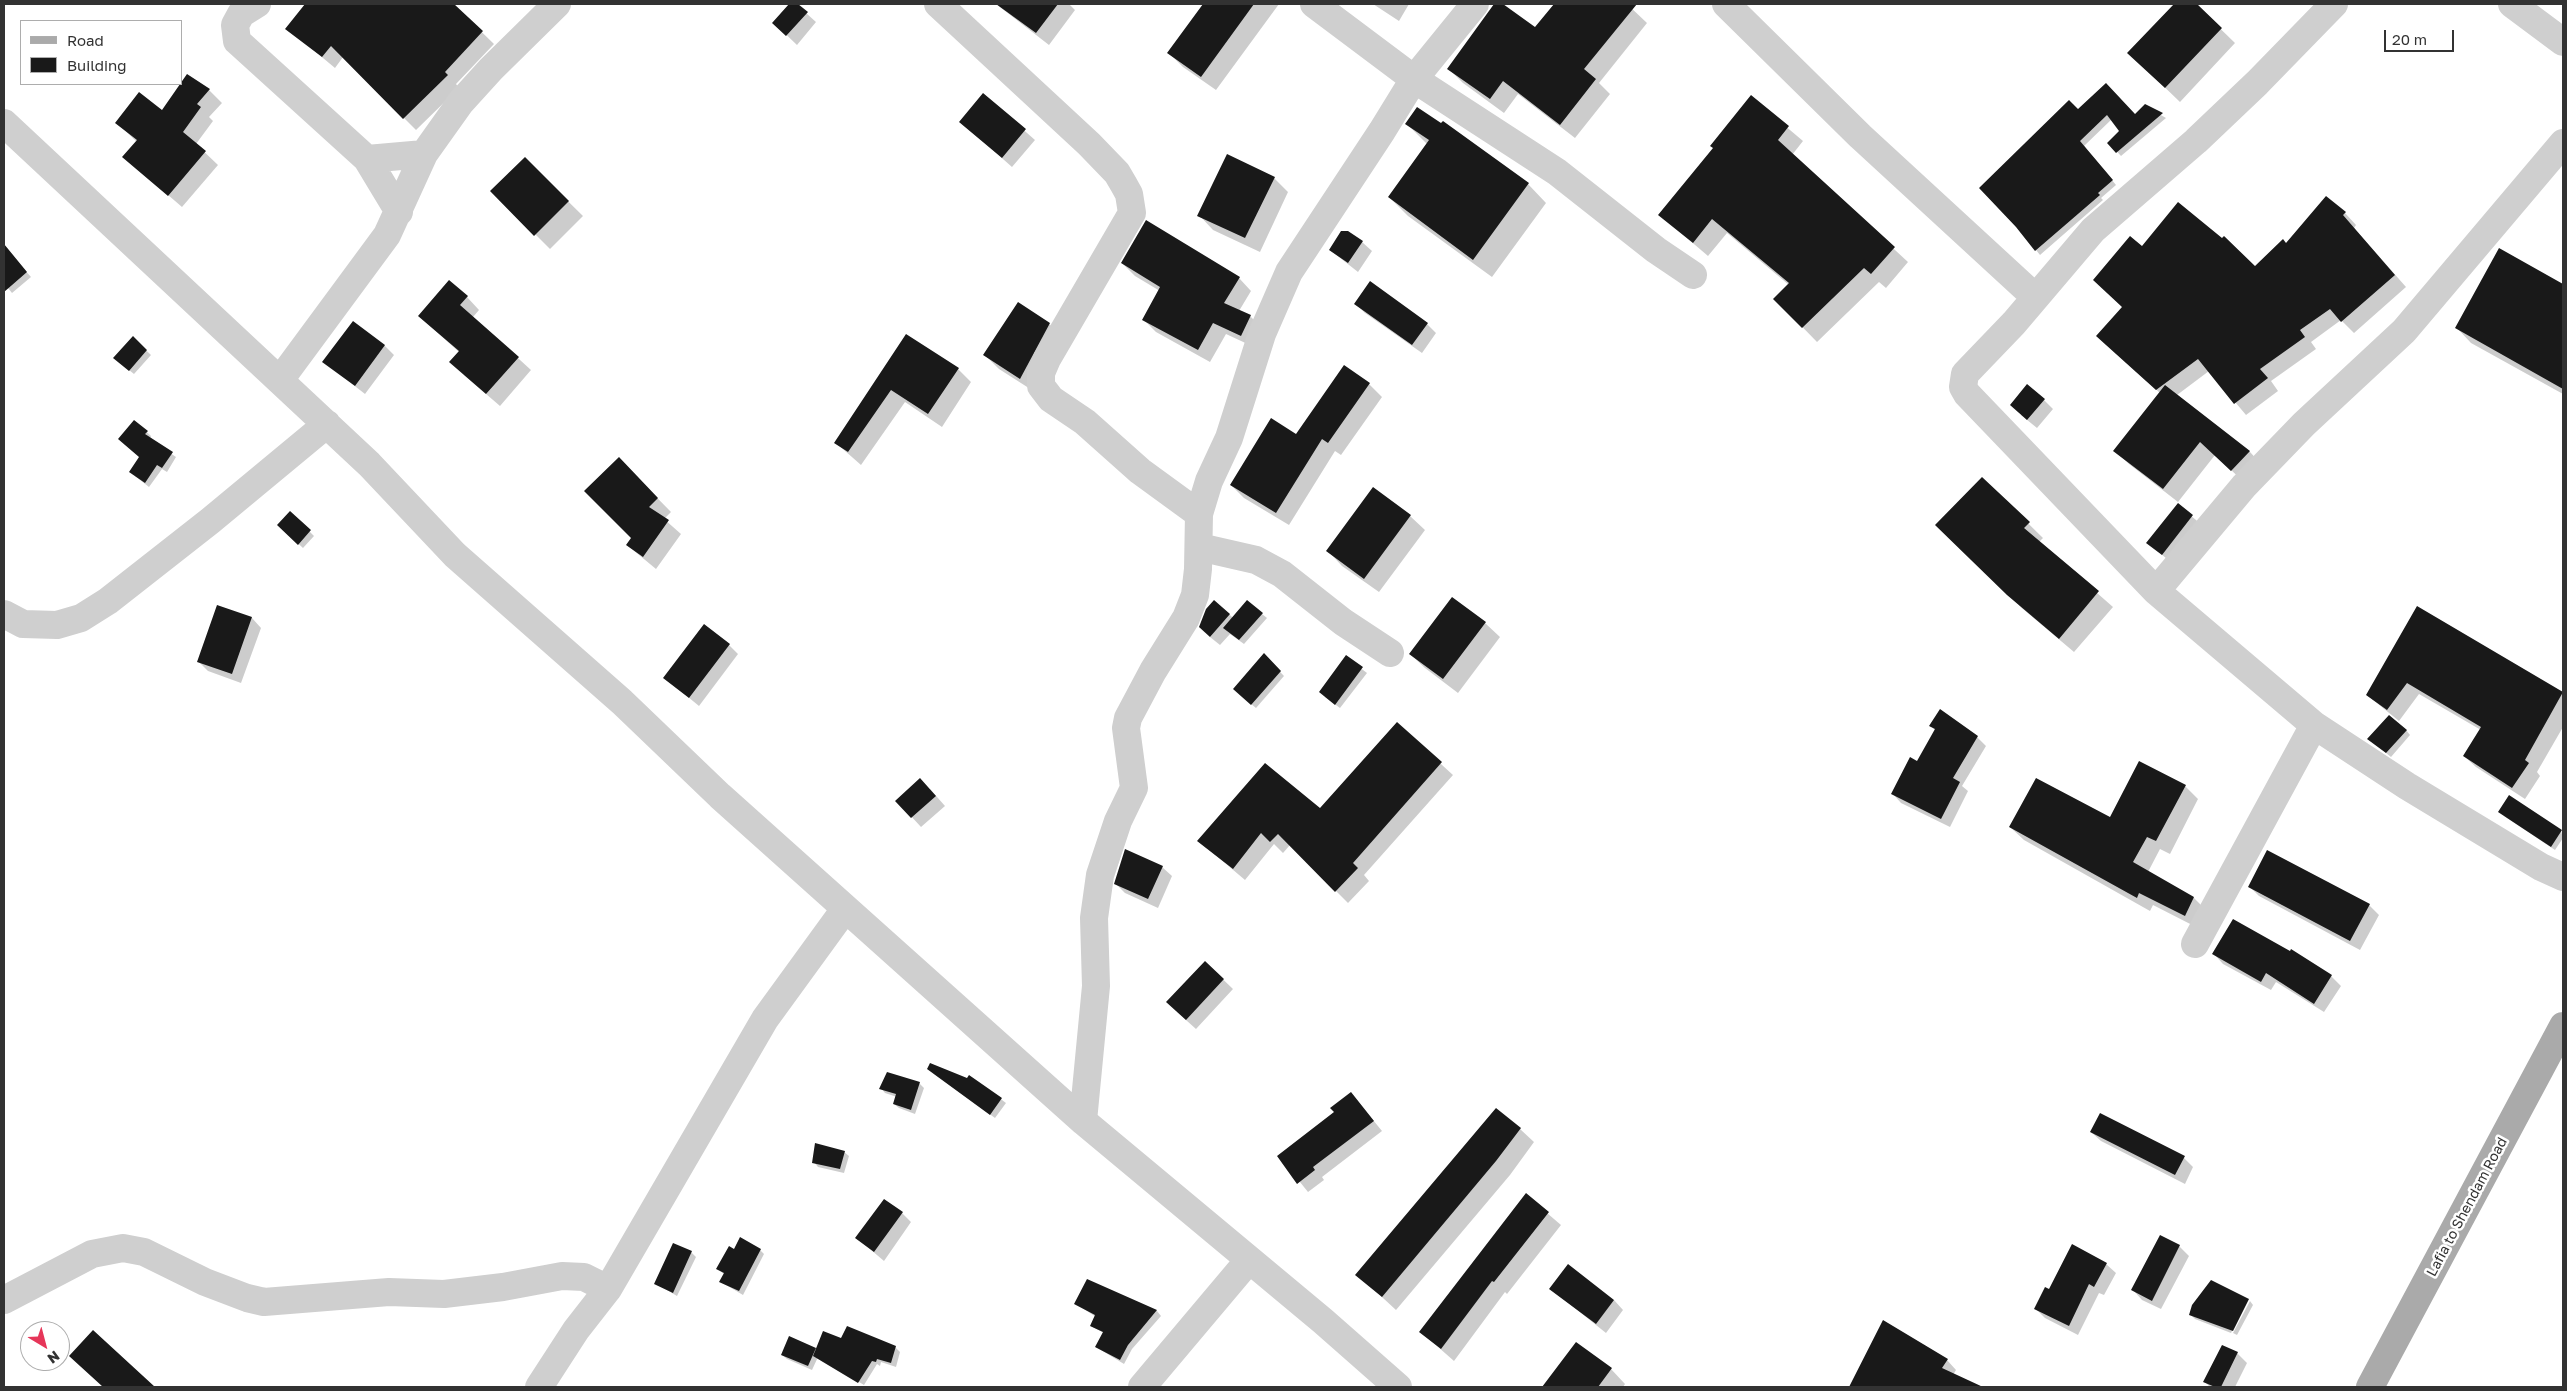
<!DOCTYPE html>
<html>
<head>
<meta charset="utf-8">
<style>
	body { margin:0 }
	#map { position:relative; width:2567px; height:1391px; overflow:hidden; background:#fff; font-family:"Golos Text",sans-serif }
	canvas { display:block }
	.frame { position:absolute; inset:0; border:5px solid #323232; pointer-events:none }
	.legend { position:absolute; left:20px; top:20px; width:162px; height:65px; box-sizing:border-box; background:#fff; border:1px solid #adadad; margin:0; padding:6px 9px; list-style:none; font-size:15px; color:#323232 }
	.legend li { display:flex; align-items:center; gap:10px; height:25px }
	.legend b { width:25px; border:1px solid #adadad }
	.north { position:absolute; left:20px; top:1321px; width:50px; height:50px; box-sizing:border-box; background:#fff; border:1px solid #adadad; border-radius:50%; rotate:143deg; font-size:14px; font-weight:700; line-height:20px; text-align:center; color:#323232 }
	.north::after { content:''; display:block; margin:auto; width:18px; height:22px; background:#e63659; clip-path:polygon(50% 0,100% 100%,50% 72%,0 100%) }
	.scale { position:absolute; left:2384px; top:30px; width:70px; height:22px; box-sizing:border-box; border:2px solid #323232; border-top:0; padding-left:6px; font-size:15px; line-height:18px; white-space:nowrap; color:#323232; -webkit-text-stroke:4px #fff; paint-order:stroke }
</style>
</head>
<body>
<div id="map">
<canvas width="2567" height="1391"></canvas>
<div class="frame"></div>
<ul class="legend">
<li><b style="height:6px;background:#aaa"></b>Road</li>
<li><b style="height:14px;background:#191919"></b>Building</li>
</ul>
<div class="north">N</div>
<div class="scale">20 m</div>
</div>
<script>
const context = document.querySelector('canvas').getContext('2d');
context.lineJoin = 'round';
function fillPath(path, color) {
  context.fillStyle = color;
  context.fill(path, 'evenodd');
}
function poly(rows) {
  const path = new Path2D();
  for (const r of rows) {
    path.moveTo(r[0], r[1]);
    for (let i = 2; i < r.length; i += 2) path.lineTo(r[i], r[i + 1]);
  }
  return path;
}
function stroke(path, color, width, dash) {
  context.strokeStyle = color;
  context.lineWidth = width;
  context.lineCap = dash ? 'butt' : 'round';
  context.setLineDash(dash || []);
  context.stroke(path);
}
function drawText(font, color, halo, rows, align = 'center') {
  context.font = font + ' "Golos Text",sans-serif';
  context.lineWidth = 5;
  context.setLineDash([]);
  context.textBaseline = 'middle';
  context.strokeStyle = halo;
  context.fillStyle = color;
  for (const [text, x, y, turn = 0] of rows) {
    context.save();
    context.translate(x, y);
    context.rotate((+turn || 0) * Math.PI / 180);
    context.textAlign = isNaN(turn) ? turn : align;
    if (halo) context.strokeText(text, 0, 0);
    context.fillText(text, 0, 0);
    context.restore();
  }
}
const shadow = poly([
	[306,4,314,6,317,4,385,4,396,14,405,4,443,4,450,9,454,5,494,44,456,84,459,88,416,130,343,57,335,68,287,28],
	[791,4,796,4,816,22,797,45,774,23],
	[996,4,1069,4,1075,10,1049,45],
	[1205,4,1279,4,1216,90,1183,67,1169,53],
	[1373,4,1409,4,1399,21],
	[1495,4,1500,4,1536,29,1556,4,1627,4,1647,23,1599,83,1610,94,1575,138,1518,94,1504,113,1463,83,1449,69],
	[2176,4,2195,4,2235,43,2180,102,2129,53],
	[209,90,222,103,209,117,213,121,196,144,218,165,182,207,124,157,137,142,117,123,162,112],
	[984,95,1035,140,1012,167,961,122],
	[1751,97,1803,141,1792,155,1908,262,1886,288,1879,282,1817,342,1775,299,1789,285,1727,233,1708,256,1660,215,1715,148],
	[2145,106,2166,118,2121,156,2109,143,2121,131,2112,119,2084,146,2116,185,2101,198,2103,200,2040,255,2036,250,2078,111,2135,116],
	[1407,124,1528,184,1546,203,1492,277,1408,216,1389,197,1427,144],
	[525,159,583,216,550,249,492,191],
	[1274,178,1288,192,1260,252,1213,230,1199,215],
	[2345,213,2356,225,2354,228,2406,287,2354,333,2341,320,2311,342,2316,349,2271,381,2278,391,2246,415,2209,371,2177,395,2250,452,2263,466,2246,484,2215,455,2178,502,2129,464,2115,451,2160,393,2109,347,2142,248,2255,267,2287,245],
	[1362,242,1372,251,1358,272,1330,250],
	[2500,250,2563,286,2563,394,2471,343,2457,328],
	[13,257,31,277,12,293,4,283,4,265],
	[1122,263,1239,278,1251,291,1239,311,1250,316,1262,328,1254,347,1226,334,1210,362,1156,332,1144,320,1160,291,1135,276],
	[467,297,479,310,473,317,531,370,500,406,464,375,459,352,419,316],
	[1355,303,1427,324,1436,333,1422,353,1365,313],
	[1049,324,1064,338,1035,392,999,369,985,355],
	[907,336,958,369,971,382,942,427,905,402,861,465,836,443],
	[133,338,151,355,134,374,119,362],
	[384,345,394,355,365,394,324,362],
	[1345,367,1369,384,1382,397,1341,455,1335,451,1289,525,1244,498,1231,485,1297,435],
	[2044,400,2053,409,2037,428,2021,415],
	[135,421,151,436,150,439,176,457,167,472,162,469,149,487,135,476,141,458],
	[619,459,671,512,664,519,681,534,656,569,627,545,632,538],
	[1982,478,2043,538,2039,542,2113,607,2074,652,2023,609,1951,540],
	[2178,505,2202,525,2173,564,2148,543],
	[290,512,314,536,303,548,278,525],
	[1410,516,1425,530,1379,592,1342,566,1328,551],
	[218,606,252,618,261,628,241,683,208,671,198,661],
	[2417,608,2563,693,2563,727,2537,772,2540,776,2525,799,2476,767,2464,756,2481,730,2419,694,2399,721,2367,695],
	[1229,614,1233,618,1262,614,1267,618,1244,644,1230,634,1220,645,1210,637],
	[1485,623,1500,637,1458,693,1425,668,1410,654],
	[729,645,738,654,699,706,665,678],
	[1264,655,1284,676,1256,708,1239,694],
	[1346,657,1367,673,1340,708,1325,697],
	[1397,724,1453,775,1364,875,1369,881,1348,903,1290,845,1283,853,1274,844,1245,880,1199,841,1320,810],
	[1931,726,1977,737,1986,746,1962,786,1968,791,1950,827,1901,803,1893,794,1917,762,1936,731],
	[2406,730,2410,735,2391,757,2369,739],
	[2185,786,2198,799,2170,854,2160,849,2148,872,2194,898,2207,911,2198,928,2153,905,2150,911,2024,840,2010,827,2110,819],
	[930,789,945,806,921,827,897,801],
	[2504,816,2561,831,2563,838,2555,850],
	[1162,867,1172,876,1158,908,1125,893,1116,884],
	[2250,887,2369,905,2379,915,2360,950,2259,896],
	[2214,954,2331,976,2341,986,2324,1012,2276,982,2271,990,2223,964],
	[1206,963,1233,989,1196,1029,1177,1012],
	[933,1073,981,1084,1006,1103,995,1118],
	[919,1083,924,1088,915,1114,899,1108,894,1104,897,1097,885,1093,881,1088],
	[1351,1093,1382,1131,1322,1177,1324,1180,1308,1192,1279,1156,1336,1112],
	[1520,1129,1534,1142,1510,1175,1396,1310,1357,1274],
	[2091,1132,2184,1158,2193,1167,2185,1184,2101,1141],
	[844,1152,849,1156,844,1173,818,1167,814,1162],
	[1526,1195,1561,1225,1507,1294,1505,1292,1454,1361,1421,1332],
	[902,1213,911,1222,884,1261,857,1238],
	[2179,1246,2189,1256,2161,1309,2142,1300,2133,1290],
	[734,1250,760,1250,764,1254,743,1295,721,1282,724,1274,718,1269],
	[691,1252,696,1257,677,1296,655,1283],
	[2106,1264,2116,1273,2104,1295,2099,1293,2078,1335,2045,1318,2036,1309,2050,1290],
	[1088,1281,1157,1311,1161,1316,1132,1349,1124,1364,1096,1347,1104,1333,1091,1326,1096,1317,1075,1303],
	[1551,1289,1614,1300,1623,1310,1606,1333],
	[2247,1300,2231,1333,2195,1319,2191,1315],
	[2250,1301,2253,1305,2237,1335,2233,1333],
	[842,1340,895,1347,900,1352,896,1367,881,1362,880,1366,877,1364,864,1385,818,1357,812,1370,787,1359,782,1355,817,1351],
	[1576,1343,1611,1369,1625,1384,1623,1387,1543,1387],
	[2222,1346,2237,1353,2247,1363,2235,1387,2210,1387,2205,1382],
	[1947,1360,1956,1370,1953,1375,1980,1387,1854,1387,1852,1384]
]);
const building = poly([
	[305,4,454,4,483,31,445,72,448,75,403,119,331,46,322,57,285,29],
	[789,4,798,4,808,12,786,36,772,23],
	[996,4,1058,4,1036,33],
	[1203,4,1254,4,1201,77,1167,53],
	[1494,4,1503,4,1535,27,1554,4,1637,4,1584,69,1596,79,1560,125,1503,81,1490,99,1447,69],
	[2174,4,2197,4,2222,28,2165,88,2127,53],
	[187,74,210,89,197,104,201,107,183,132,206,151,168,196,122,157,137,140,115,123,139,92,162,110],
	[2106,83,2135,114,2145,104,2163,113,2116,153,2107,143,2119,131,2107,115,2080,141,2113,180,2098,193,2100,195,2035,251,2016,227,1979,188,2069,100,2078,109],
	[983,93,1026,129,1002,158,959,122],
	[1751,95,1789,126,1778,140,1895,247,1871,274,1864,268,1802,328,1773,299,1789,283,1712,219,1693,243,1658,215,1713,148,1710,146],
	[1417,107,1441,123,1443,121,1529,183,1473,260,1388,197,1429,140,1405,124],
	[1227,154,1275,177,1245,238,1197,216],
	[525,157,569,201,534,236,490,191],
	[2326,196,2346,212,2343,215,2395,275,2341,322,2330,309,2300,330,2305,337,2260,369,2268,378,2234,404,2198,359,2156,390,2096,336,2122,307,2093,280,2130,236,2142,246,2178,202,2222,238,2224,236,2255,266,2283,239,2286,243],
	[1146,220,1240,277,1224,303,1251,315,1241,336,1213,323,1198,350,1142,320,1160,287,1121,263],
	[1341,231,1348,231,1363,241,1348,263,1329,250],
	[4,244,27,272,4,292],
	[2499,248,2563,284,2563,389,2455,328],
	[449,280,468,296,460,305,519,357,486,394,449,362,459,351,418,316],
	[1370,281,1428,323,1412,345,1354,304],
	[1018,302,1050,323,1020,379,983,355],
	[353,321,385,345,355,386,322,362],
	[906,334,959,368,928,414,891,390,848,452,834,443],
	[133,336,147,350,129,371,113,358],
	[1344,365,1370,383,1328,443,1322,439,1276,513,1230,485,1271,418,1296,434],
	[2027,384,2045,399,2027,420,2010,405],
	[2165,385,2250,451,2231,471,2200,442,2163,489,2113,451],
	[134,420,148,431,145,434,173,452,162,468,157,465,145,483,129,472,139,457,118,439],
	[619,457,658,498,649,507,669,520,643,557,626,545,631,538,584,491],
	[1982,477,2030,522,2024,528,2099,591,2059,639,2007,595,1935,525],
	[1373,487,1411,515,1364,579,1326,551],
	[2178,503,2193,515,2162,555,2146,543],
	[290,511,311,530,298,545,277,525],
	[1452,597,1486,622,1443,679,1409,654],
	[1214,600,1230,614,1210,637,1199,627,1206,609],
	[1247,600,1263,613,1239,640,1223,628],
	[217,605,252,617,232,674,197,662],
	[2417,606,2563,692,2525,760,2529,763,2512,788,2463,756,2481,727,2407,683,2387,710,2366,695],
	[704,624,730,644,689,698,663,678],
	[1264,653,1281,671,1251,705,1233,689],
	[1346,655,1363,667,1335,705,1319,692],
	[1940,709,1978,736,1953,778,1960,782,1941,819,1891,794,1910,757,1917,761,1935,729,1929,726],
	[2389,715,2407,730,2386,753,2367,739],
	[1397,722,1442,762,1353,863,1358,868,1335,892,1278,834,1270,842,1261,833,1233,869,1197,841,1265,763,1320,808],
	[2139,761,2186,785,2156,841,2147,837,2133,862,2194,897,2185,916,2139,893,2137,898,2009,827,2036,778,2110,817],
	[920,778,936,796,911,818,895,801],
	[2509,795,2562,830,2551,847,2498,812],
	[1125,849,1163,866,1148,899,1114,884],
	[2267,850,2370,904,2350,941,2248,887],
	[2233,919,2290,951,2291,949,2332,975,2314,1004,2266,973,2261,982,2212,954],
	[1205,961,1224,979,1186,1020,1166,1002],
	[930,1063,967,1078,969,1075,1002,1098,990,1115,927,1069],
	[887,1072,920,1082,911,1110,893,1104,896,1094,879,1089],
	[1351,1092,1374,1121,1313,1167,1315,1170,1297,1184,1277,1156,1334,1112,1330,1108],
	[1496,1108,1521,1128,1496,1161,1382,1297,1355,1275],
	[2100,1113,2185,1156,2175,1175,2090,1132],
	[815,1143,845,1151,840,1169,812,1163],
	[1526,1193,1549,1212,1494,1282,1492,1281,1441,1349,1419,1332],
	[884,1199,903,1212,874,1252,855,1238],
	[2160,1235,2180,1245,2152,1301,2131,1290],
	[740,1237,761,1249,739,1291,719,1282,724,1273,716,1269,729,1246,734,1249],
	[673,1243,692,1251,673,1293,654,1284],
	[2072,1244,2107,1263,2094,1287,2089,1284,2069,1326,2034,1309,2045,1287,2049,1289],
	[1568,1264,1614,1300,1596,1324,1549,1289],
	[1087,1279,1157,1310,1128,1345,1120,1360,1095,1347,1103,1332,1090,1326,1095,1315,1074,1304],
	[2211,1280,2249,1299,2233,1331,2189,1315,2192,1305],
	[1883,1320,1948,1359,1942,1368,1983,1387,1849,1387],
	[847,1326,896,1346,891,1363,877,1359,876,1362,872,1361,858,1383,813,1356,823,1331,841,1338],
	[93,1330,155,1387,103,1387,69,1356],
	[789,1336,816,1348,808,1366,781,1355],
	[1576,1342,1612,1368,1598,1387,1542,1387],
	[2222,1345,2238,1352,2221,1387,2215,1387,2203,1382]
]);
const minor = poly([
	[257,4,241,14,235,25,237,41,367,159,399,212],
	[938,4,1089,144,1117,173,1124,185,1129,194,1132,213,1047,359,1041,373,1041,386,1051,399,1085,422,1140,471,1199,514],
	[1314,4,1414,79,1475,4],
	[1726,4,1860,136,2035,297],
	[2512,4,2563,42],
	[4,123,369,464,455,555,622,702,720,796,1083,1121,1323,1321,1398,1387],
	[2563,143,2404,331,2304,424,2244,486,2156,591,2314,725,2407,786,2541,867,2563,877],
	[367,159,424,154],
	[280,380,387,235,424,154,461,102,491,69,557,4],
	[1199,547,1256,560,1282,574,1343,622,1390,653],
	[2156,591,1967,394,1963,387,1965,374,2014,323,2093,230,2196,141,2257,83,2334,4],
	[4,614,23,624,57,625,81,618,108,601,210,521,327,424],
	[2195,944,2314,725],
	[1083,1121,1096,986,1094,918,1100,875,1118,821,1134,788,1126,728,1128,718,1153,671,1186,618,1195,595,1198,569,1199,514,1209,481,1229,438,1262,334,1289,272,1382,131,1414,79,1557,172,1656,250,1693,275],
	[4,1300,92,1254,123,1248,144,1252,205,1282,247,1298,264,1302,389,1292,444,1294,503,1287,562,1276,584,1277,608,1289],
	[539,1387,576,1330,608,1289,765,1019,845,909],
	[1142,1387,1249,1260]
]);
const major = poly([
	[2370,1387,2563,1026]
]);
const streetNames = [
	["Lafia to Shendam Road",2467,1207,-62]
];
fillPath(shadow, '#0003');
fillPath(building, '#191919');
stroke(minor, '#cfcfcf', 28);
stroke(major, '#aaa', 28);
drawText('14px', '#323232', '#fff', streetNames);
</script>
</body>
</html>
